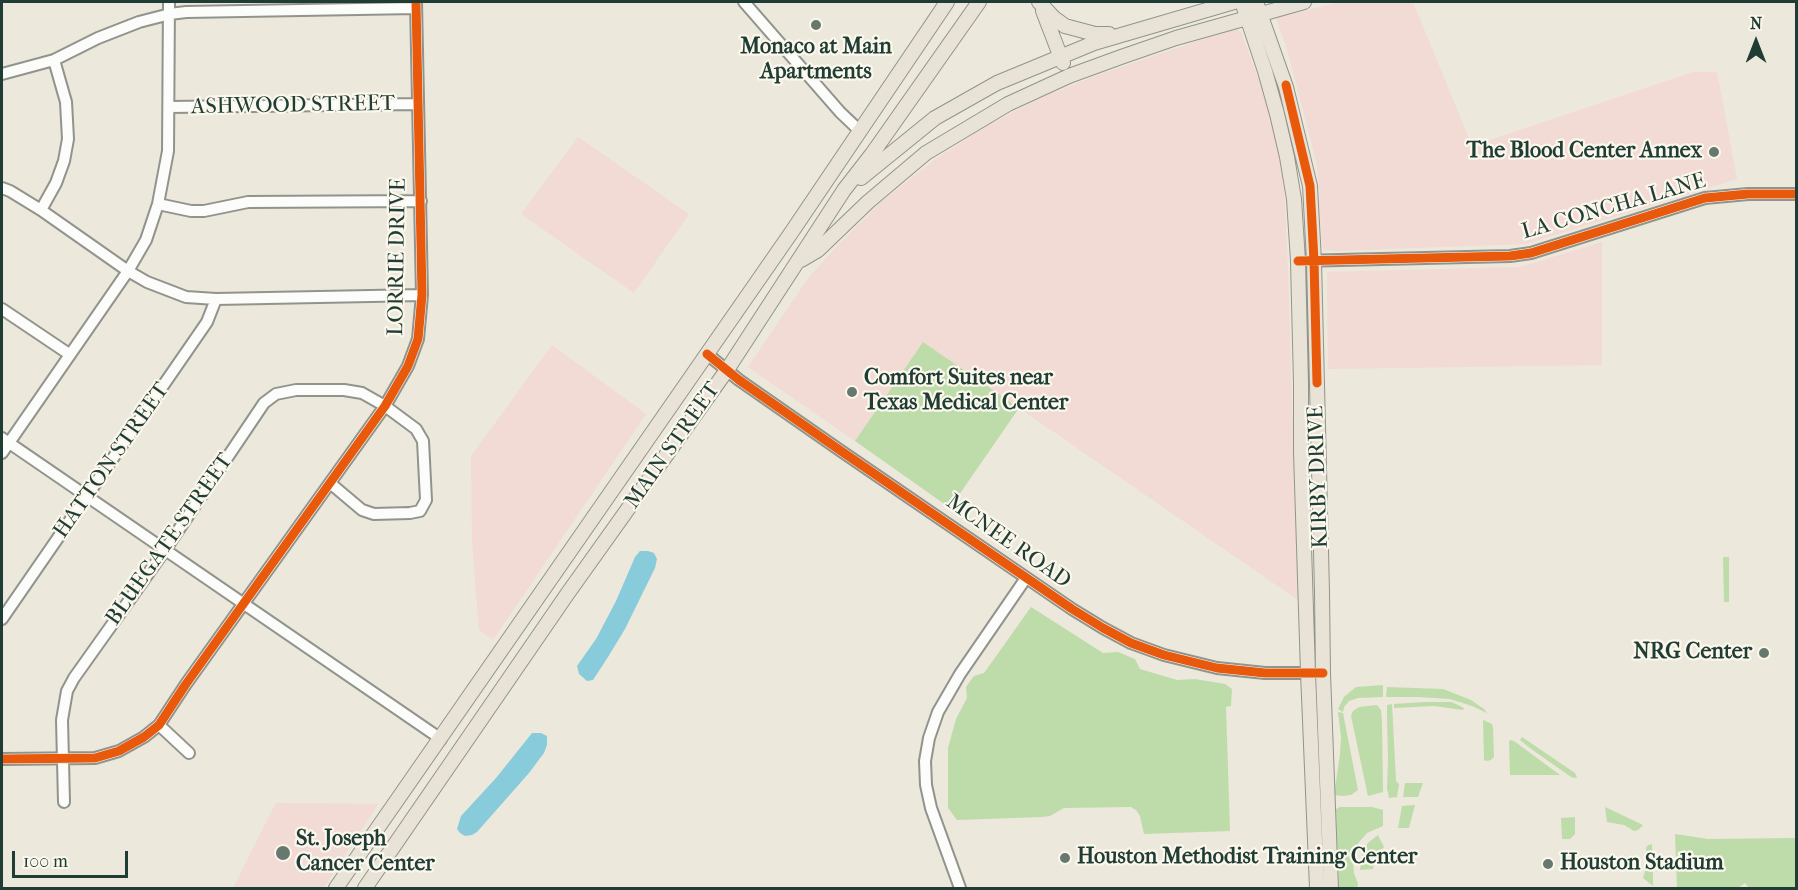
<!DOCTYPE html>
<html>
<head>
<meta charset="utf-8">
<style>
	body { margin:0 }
	#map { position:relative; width:1798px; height:890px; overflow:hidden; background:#ece8db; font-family:"IM FELL French Canon",serif }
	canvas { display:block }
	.frame { position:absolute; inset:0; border:3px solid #1f3d34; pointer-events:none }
	.north { position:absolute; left:1726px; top:12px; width:60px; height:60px; -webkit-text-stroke:4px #fbf7ec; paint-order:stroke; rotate:0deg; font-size:16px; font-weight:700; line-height:24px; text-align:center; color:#1f3d34 }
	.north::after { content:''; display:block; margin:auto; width:21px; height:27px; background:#1f3d34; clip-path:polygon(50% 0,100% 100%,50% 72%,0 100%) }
	.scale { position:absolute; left:12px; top:851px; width:116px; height:27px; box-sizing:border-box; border:3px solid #1f3d34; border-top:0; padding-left:8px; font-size:18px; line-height:21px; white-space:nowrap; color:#1f3d34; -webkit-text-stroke:4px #fbf7ec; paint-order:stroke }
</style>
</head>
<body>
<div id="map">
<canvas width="1798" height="890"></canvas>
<div class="frame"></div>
<div class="north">N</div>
<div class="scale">100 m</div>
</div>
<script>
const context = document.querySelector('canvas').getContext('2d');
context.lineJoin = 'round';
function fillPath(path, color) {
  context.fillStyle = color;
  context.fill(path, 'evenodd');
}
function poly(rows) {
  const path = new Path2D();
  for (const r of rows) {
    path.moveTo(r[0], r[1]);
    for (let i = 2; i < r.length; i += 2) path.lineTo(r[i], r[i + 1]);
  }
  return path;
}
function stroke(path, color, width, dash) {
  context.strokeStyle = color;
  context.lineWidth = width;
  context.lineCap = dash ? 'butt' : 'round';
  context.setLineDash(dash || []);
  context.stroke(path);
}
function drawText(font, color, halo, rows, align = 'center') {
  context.font = font + ' "IM FELL French Canon",serif';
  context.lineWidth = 4.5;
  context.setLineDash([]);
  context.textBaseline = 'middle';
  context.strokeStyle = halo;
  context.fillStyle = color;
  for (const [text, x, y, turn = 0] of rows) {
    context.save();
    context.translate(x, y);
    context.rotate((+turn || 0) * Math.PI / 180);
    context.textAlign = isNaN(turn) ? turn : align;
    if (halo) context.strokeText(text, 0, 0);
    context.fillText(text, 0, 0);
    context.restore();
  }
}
const built = poly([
	[1340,2,1413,2,1472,146,1693,72,1717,72,1737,179,1526,244,1332,251,1324,250,1322,246,1319,200,1320,199,1317,165,1287,49,1276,18],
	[1236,28,1241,32,1263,91,1278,149,1284,187,1288,269,1298,600,923,342,855,441,748,367,809,277,840,243,880,203,937,158,988,125,1043,97,1098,75],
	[578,137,689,214,634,293,521,214],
	[1602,242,1602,365,1328,369,1327,272,1520,267],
	[552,345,646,414,493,640,479,630,472,541,471,456],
	[276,803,378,804,324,888,233,888]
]);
const green = poly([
	[923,342,1019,408,950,508,855,441],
	[1723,557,1729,557,1729,602,1724,602],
	[1031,607,1103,653,1118,652,1135,659,1140,669,1177,680,1195,679,1225,684,1232,689,1231,706,1226,707,1230,831,1144,834,1140,816,1136,810,1131,807,1064,808,1050,816,1042,817,957,820,948,808,948,748,956,719,967,698,966,687,974,676,984,673],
	[1383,685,1383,697,1358,698,1349,701,1344,707,1343,712,1338,709,1344,697,1356,687],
	[1387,687,1443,689,1471,700,1484,709,1487,713,1472,706,1450,699,1418,697,1386,697],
	[1425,702,1452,702,1464,708,1463,710,1434,706,1394,708,1394,704],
	[1392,704,1396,781,1399,784,1397,797,1389,798,1387,788,1388,759,1387,718,1387,705],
	[1377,705,1381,710,1382,722,1383,792,1368,796,1351,716,1353,711,1359,707],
	[1338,712,1343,713,1358,790,1351,795,1342,796,1334,795,1340,754,1341,737],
	[1483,720,1492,724,1493,728,1494,757,1491,760,1486,761,1484,760],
	[1522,737,1575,773,1577,777,1574,778,1571,777,1530,748,1520,740],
	[1511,740,1514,741,1560,775,1510,775,1509,741],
	[1405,783,1423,783,1418,797,1403,797],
	[1415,805,1409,828,1398,828,1402,806],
	[1340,807,1372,807,1383,810,1383,826,1367,833,1359,842,1354,853,1353,862,1354,873,1358,884,1357,888,1339,888,1336,809],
	[1605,807,1622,815,1643,825,1638,830,1634,831,1624,825,1607,822],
	[1575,817,1575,834,1570,839,1562,839,1561,818],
	[1675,834,1708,839,1796,838,1796,888,1749,888,1745,883,1738,888,1677,888],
	[1378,835,1384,847,1375,856,1373,869,1360,870,1363,850,1369,842],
	[1652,844,1653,868,1653,886,1643,878,1648,862,1646,848,1648,845]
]);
const water = poly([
	[640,551,648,551,654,553,657,559,655,568,625,629,608,657,593,680,587,681,579,674,577,666,596,639,616,601,635,557],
	[532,733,541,733,547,736,547,745,544,753,529,773,477,832,472,835,465,836,460,833,457,829,461,816,496,778]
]);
const minor = poly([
	[744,2,840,112,860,131],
	[2,74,54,60,98,38,139,22,170,14,186,12,416,8],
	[169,107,418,104],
	[2,188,10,191,41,210,128,271,147,282,186,297,216,299,422,295],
	[158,204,191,211,204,211,248,202,421,201],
	[41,210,56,183,64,161,68,139,66,102,54,60],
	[1298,261,1510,256,1531,253,1705,198,1748,194,1796,194],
	[2,309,69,354],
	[707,354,739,380,841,451,1072,609,1103,628,1131,643,1164,655,1217,668,1265,673,1323,673],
	[2,438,441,739],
	[2,453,128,271,146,240,158,204,168,151,169,2],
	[2,619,207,322,216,299],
	[159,725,189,753],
	[2,759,95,758,119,751,144,737,159,725,186,684,385,406,408,366,418,339,422,295,416,2],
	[64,802,62,720,67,691,74,678,165,550,264,403,276,394,296,390,344,390,362,393,385,406,416,429,423,441,426,500,420,511,410,513,374,514,362,510,330,483],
	[960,888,931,808,926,785,925,761,929,738,938,712,960,674,1026,578]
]);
const major = poly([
	[1039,2,1054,18,1065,26,1095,34,1109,34],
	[1242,2,1265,71,1277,114,1287,157,1294,199,1298,261,1301,384,1301,452,1308,673,1317,888],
	[1256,2,1286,87,1310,186,1314,261,1322,592,1323,673,1331,888],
	[1043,11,1063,63],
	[861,178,935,118,997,83,1094,43,1234,2],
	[801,260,818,250,868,202,926,153,1008,104,1069,76,1121,57,1176,38,1304,2],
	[336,888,791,233,947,2],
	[365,888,568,593,727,370,844,190,872,154,979,2]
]);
const cycleway = poly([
	[1286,85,1310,186,1314,261,1317,383],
	[1298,261,1510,256,1531,253,1705,198,1748,194,1796,194],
	[707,354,739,380,841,451,1072,609,1103,628,1131,643,1164,655,1217,668,1265,673,1323,673],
	[2,759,95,758,119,751,144,737,159,725,186,684,385,406,408,366,418,339,422,295,416,2]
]);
const markers = [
	[816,25,6,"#67796e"],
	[1714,152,6,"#67796e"],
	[852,392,6,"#67796e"],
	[1764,653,6,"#67796e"],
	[283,853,8,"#67796e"],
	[1065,858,6,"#67796e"],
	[1548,864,6,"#67796e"]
];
const poiNames = [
	["Monaco at Main",816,48,"center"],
	["Apartments",816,73,"center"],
	["The Blood Center Annex",1702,152,"right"],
	["Comfort Suites near",864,379],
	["Texas Medical Center",864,404],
	["NRG Center",1752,653,"right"],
	["St. Joseph",296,840],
	["Cancer Center",296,865],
	["Houston Methodist Training Center",1077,858],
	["Houston Stadium",1560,864]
];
const streetNames = [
	["ASHWOOD STREET",293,106,-1],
	["LA CONCHA LANE",1614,207,-16],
	["LORRIE DRIVE",398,257,-89],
	["MAIN STREET",673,446,-55],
	["HATTON STREET",112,461,-55],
	["KIRBY DRIVE",1319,477,-92],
	["BLUEGATE STREET",170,540,-55],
	["MCNEE ROAD",1008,542,35]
];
fillPath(built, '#f2dad5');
fillPath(green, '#bedbaa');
fillPath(water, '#88ccdc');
stroke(minor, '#91948c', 14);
stroke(major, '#91948c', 16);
stroke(minor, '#fcfcfa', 10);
stroke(major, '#e9e3d7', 14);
stroke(cycleway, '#e8590c', 9);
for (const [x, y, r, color] of markers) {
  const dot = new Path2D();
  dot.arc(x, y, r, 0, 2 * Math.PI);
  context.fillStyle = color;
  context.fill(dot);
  stroke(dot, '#fbf7ec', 2);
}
drawText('bold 22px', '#1f3d34', '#fbf7ec', poiNames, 'left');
drawText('22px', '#1f3d34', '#fbf7ec', streetNames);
</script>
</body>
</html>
